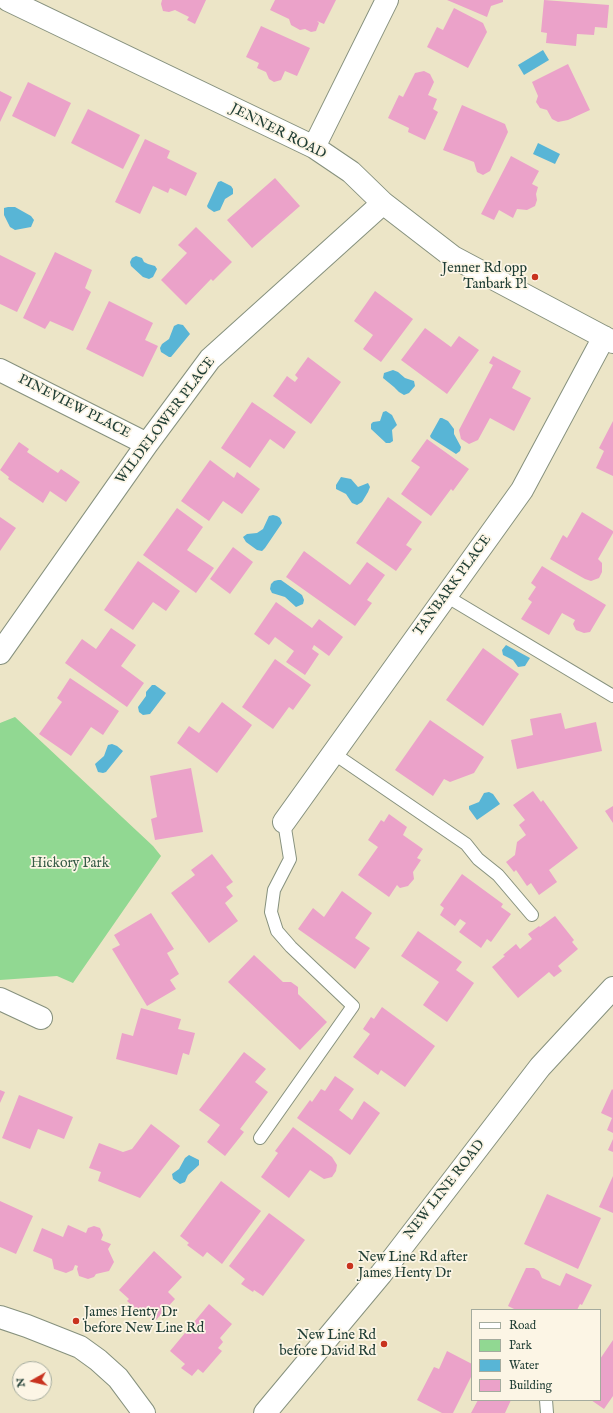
<!DOCTYPE html>
<html>
<head>
<meta charset="utf-8">
<style>
	body { margin:0 }
	#map { position:relative; width:613px; height:1413px; overflow:hidden; background:#ece5c7; font-family:"IM FELL English",serif }
	canvas { display:block }
	.legend { position:absolute; left:471px; top:1309px; width:130px; height:92px; box-sizing:border-box; background:#fcf5e5; border:1px solid #a4ab9e; margin:0; padding:5px 7px; list-style:none; font-size:12px; color:#1f3d34 }
	.legend li { display:flex; align-items:center; gap:8px; height:20px }
	.legend b { width:20px; border:1px solid #a4ab9e }
	.north { position:absolute; left:12px; top:1361px; width:40px; height:40px; box-sizing:border-box; background:#fcf5e5; border:1px solid #a4ab9e; border-radius:50%; rotate:262deg; font-size:11px; font-weight:700; line-height:16px; text-align:center; color:#1f3d34 }
	.north::after { content:''; display:block; margin:auto; width:14px; height:18px; background:#c8321e; clip-path:polygon(50% 0,100% 100%,50% 72%,0 100%) }
</style>
</head>
<body>
<div id="map">
<canvas width="613" height="1413"></canvas>
<ul class="legend">
<li><b style="height:5px;background:#fff"></b>Road</li>
<li><b style="height:11px;background:#91d892"></b>Park</li>
<li><b style="height:11px;background:#58b5d6"></b>Water</li>
<li><b style="height:11px;background:#eba2c9"></b>Building</li>
</ul>
<div class="north">N</div>
</div>
<script>
const context = document.querySelector('canvas').getContext('2d');
context.lineJoin = 'round';
function fillPath(path, color) {
  context.fillStyle = color;
  context.fill(path, 'evenodd');
}
function poly(rows) {
  const path = new Path2D();
  for (const r of rows) {
    path.moveTo(r[0], r[1]);
    for (let i = 2; i < r.length; i += 2) path.lineTo(r[i], r[i + 1]);
  }
  return path;
}
function stroke(path, color, width, dash) {
  context.strokeStyle = color;
  context.lineWidth = width;
  context.lineCap = dash ? 'butt' : 'round';
  context.setLineDash(dash || []);
  context.stroke(path);
}
function drawText(font, color, halo, rows, align = 'center') {
  context.font = font + ' "IM FELL English",serif';
  context.lineWidth = 3.5;
  context.setLineDash([]);
  context.textBaseline = 'middle';
  context.strokeStyle = halo;
  context.fillStyle = color;
  for (const [text, x, y, turn = 0] of rows) {
    context.save();
    context.translate(x, y);
    context.rotate((+turn || 0) * Math.PI / 180);
    context.textAlign = isNaN(turn) ? turn : align;
    if (halo) context.strokeText(text, 0, 0);
    context.fillText(text, 0, 0);
    context.restore();
  }
}
const green = poly([
	[15,717,153,846,161,856,73,983,57,976,0,980,0,723]
]);
const water = poly([
	[543,50,549,60,524,75,518,65],
	[538,143,560,154,555,164,533,154],
	[221,181,231,186,233,189,233,194,225,199,220,210,214,212,208,208,207,206,218,182],
	[8,207,15,207,31,216,34,220,31,227,15,230,10,227,4,215,4,208],
	[136,256,142,258,144,262,148,264,155,266,157,269,153,277,149,279,143,277,131,266,130,262,132,258],
	[178,324,183,325,190,334,171,357,169,357,161,352,160,348,162,344,169,339,174,326],
	[393,370,398,372,405,378,414,381,415,386,409,393,404,395,399,392,394,387,383,378,384,373],
	[386,411,392,415,397,425,392,430,393,441,390,443,386,443,371,429,371,424,373,422,380,421,383,412],
	[440,418,442,418,448,421,454,429,454,434,461,447,460,451,456,454,431,438,430,436],
	[341,477,351,479,358,487,368,483,370,487,368,492,362,502,357,505,352,503,346,494,336,489,336,485],
	[273,515,277,516,280,518,282,523,265,548,262,551,257,550,246,542,243,537,247,534,257,533,263,529,269,516],
	[278,580,281,580,302,595,304,600,303,604,296,607,285,597,272,593,270,589,271,584,274,581],
	[506,645,530,658,525,666,518,667,513,660,503,655,502,650],
	[152,685,155,685,166,693,150,714,143,715,139,712,138,707,146,696,146,692],
	[112,744,117,746,123,751,106,772,103,773,98,772,95,764,104,756,108,745],
	[489,792,493,794,500,804,477,820,469,809,469,806,479,802,484,793],
	[189,1155,199,1160,199,1165,188,1175,185,1182,180,1184,173,1179,172,1174,179,1169,185,1158]
]);
const building = poly([
	[162,0,206,0,195,24,187,20,189,17,175,10,169,12,163,11,161,4],
	[275,0,336,0,324,24,317,21,319,23,316,31,311,32,305,29,300,30,291,25,289,19,270,10],
	[447,0,503,0,503,2,491,6,487,17],
	[544,0,609,5,607,28,595,27,594,35,577,34,576,46,546,43,547,33,541,32],
	[454,8,483,23,487,32,468,68,427,47,437,27,443,30],
	[261,26,310,48,297,76,285,71,281,80,274,82,269,79,266,72,257,68,259,63,246,57],
	[568,64,590,110,568,120,558,122,552,119,547,110,540,108,536,102,538,96,532,82],
	[424,71,430,74,434,82,428,95,437,99,433,109,438,112,425,140,408,132,409,128,388,118,399,95,403,97,415,73],
	[28,82,71,103,55,137,12,116],
	[0,91,12,97,0,122],
	[462,105,505,124,508,132,490,171,483,175,477,172,474,162,443,150],
	[88,109,140,135,123,169,71,143],
	[145,139,170,151,167,158,197,173,186,196,170,188,168,193,153,186,140,214,115,202],
	[511,156,539,171,532,184,538,187,536,194,537,200,535,206,527,210,517,209,513,218,499,210,494,220,481,214],
	[275,178,300,206,252,248,227,220],
	[196,227,232,262,213,281,211,279,186,305,161,280,187,253,178,245],
	[55,252,92,270,85,288,91,292,73,331,50,321,45,329,23,318],
	[0,255,36,273,17,312,0,304],
	[375,291,413,319,381,362,363,349,373,335,354,321],
	[109,301,153,323,145,340,158,346,143,377,86,349],
	[425,328,451,347,459,336,479,350,447,394,401,360],
	[493,356,521,371,512,388,531,398,514,431,490,418,478,440,469,444,461,439,459,430,493,365,489,363],
	[308,357,341,382,311,424,273,396,287,376,295,382,298,378,295,375],
	[252,402,296,432,284,449,270,439,250,468,221,448],
	[613,421,613,476,596,468,604,451,599,448],
	[427,439,469,469,453,491,451,489,431,516,401,494,420,467,411,461],
	[19,442,29,449,27,452,58,473,61,469,80,482,66,502,50,491,43,503,8,479,9,477,0,470],
	[210,460,234,478,237,472,260,489,242,514,223,501,209,521,181,501],
	[388,497,422,522,406,545,412,549,396,571,356,543],
	[177,508,203,527,187,550,214,568,196,593,143,555],
	[582,512,613,531,613,533,598,559,602,563,602,572,599,578,591,581,585,579,550,559,563,535,567,538],
	[0,517,16,528,0,551],
	[233,547,253,562,230,594,210,579],
	[304,551,350,585,367,562,385,575,367,600,372,603,355,626,286,577],
	[138,561,180,591,166,611,153,602,133,630,104,610],
	[542,566,606,605,590,632,584,633,576,630,573,624,575,620,562,613,549,635,521,619,532,602,528,599,536,587,531,583],
	[276,602,312,628,319,619,343,637,329,656,314,645,312,649,319,654,305,675,286,662,294,651,275,637,269,645,254,634],
	[111,628,136,645,121,666,144,683,127,707,65,663,82,639,96,649],
	[483,648,519,674,483,726,446,700],
	[275,659,311,685,293,710,289,707,273,729,242,707],
	[70,678,119,711,103,735,91,727,71,756,39,734,62,702,57,698],
	[222,702,252,725,217,773,177,743,189,726,199,733],
	[561,713,565,729,596,722,602,751,517,769,511,740,533,735,530,719],
	[430,720,484,757,474,773,450,782,444,779,433,796,395,770],
	[191,768,203,832,155,840,151,819,157,817,150,776],
	[533,791,541,802,543,800,578,848,549,870,557,882,539,895,531,883,527,886,516,870,514,872,506,862,515,855,517,842,526,835,519,825,525,820,513,805],
	[613,806,613,823,605,811],
	[389,814,407,827,403,835,423,849,417,858,421,860,413,872,414,879,408,886,400,888,397,885,389,897,358,875,378,847,368,840,381,820,384,822],
	[212,854,233,882,226,887,233,896,225,903,238,921,209,943,171,893,195,875,191,870],
	[462,874,503,904,501,907,511,914,491,942,487,939,481,948,459,932,466,923,460,919,455,926,440,915,444,908,440,905],
	[342,891,372,913,355,938,370,948,355,969,298,929,313,908,324,917],
	[151,913,174,949,167,953,179,974,170,980,176,989,147,1006,112,949,120,945,114,935],
	[555,916,574,940,572,942,578,949,558,966,562,971,554,977,549,972,518,998,492,967,505,956,503,955,516,944,520,949,532,939,528,934,539,926,540,927],
	[418,931,462,962,456,970,474,983,447,1022,423,1005,439,982,401,956],
	[254,955,283,982,291,982,298,987,298,994,327,1022,300,1050,228,982],
	[382,1007,435,1046,405,1087,381,1070,378,1075,353,1057,370,1034,363,1029,371,1017,374,1019],
	[141,1008,181,1019,178,1029,195,1033,189,1055,183,1053,177,1075,116,1059,122,1033,133,1036],
	[244,1052,266,1069,255,1082,268,1092,240,1129,244,1132,225,1156,207,1142,220,1125,199,1110],
	[335,1076,354,1089,339,1110,352,1120,364,1101,380,1113,350,1155,297,1118,310,1100,312,1102,321,1089,325,1091],
	[612,1089,613,1090,613,1133,607,1130,612,1118,601,1113],
	[0,1090,5,1092,0,1103],
	[19,1095,73,1117,64,1139,38,1129,30,1149,2,1138],
	[151,1124,180,1146,140,1198,98,1181,101,1172,89,1168,99,1143,123,1152,132,1149],
	[293,1127,332,1157,337,1165,336,1171,332,1177,324,1179,310,1170,289,1198,261,1177,278,1153,275,1151],
	[613,1139,613,1152,608,1150],
	[613,1176,613,1213,599,1207],
	[221,1181,261,1211,222,1264,207,1252,203,1257,187,1245,189,1243,180,1236],
	[547,1194,601,1218,578,1269,524,1244],
	[0,1201,33,1216,16,1254,0,1247],
	[269,1213,305,1240,263,1296,254,1290,253,1292,241,1284,245,1279,229,1266],
	[68,1225,86,1233,88,1228,94,1226,100,1228,103,1235,101,1240,111,1244,108,1249,114,1262,109,1271,96,1274,94,1277,88,1279,79,1276,77,1269,78,1266,75,1265,73,1270,66,1273,54,1269,52,1259,33,1251,42,1228,63,1237],
	[154,1251,182,1277,168,1292,175,1299,155,1321,140,1307,137,1310,127,1301,129,1299,119,1290],
	[526,1268,534,1268,539,1271,542,1278,560,1286,566,1273,592,1285,582,1305,580,1304,577,1310,516,1310,508,1306],
	[209,1304,232,1324,220,1338,223,1342,218,1348,222,1351,203,1373,198,1369,192,1376,181,1368,185,1364,170,1351],
	[613,1340,613,1396,604,1409,591,1400,600,1400,600,1359],
	[447,1351,472,1364,472,1375,453,1413,442,1413,417,1400,434,1367,439,1369],
	[478,1400,511,1400,505,1413,471,1413]
]);
const lane = poly([
	[446,596,613,696],
	[333,753,466,844,478,859,498,875,532,915],
	[260,1138,353,1006,291,947,277,931,271,912,274,890,290,859,284,822],
	[546,1400,547,1413]
]);
const street = poly([
	[8,0,314,147,351,172,383,203,453,257,613,342],
	[314,147,387,0],
	[0,370,147,444],
	[0,653,147,444,210,359,383,203],
	[284,822,522,490,604,337],
	[0,999,41,1018],
	[0,1317,27,1326,80,1347,98,1360,118,1378,144,1413]
]);
const primary = poly([
	[265,1413,381,1274,540,1067,613,988]
]);
const markers = [
	[535,277,4,"#c8321e"],
	[350,1266,4,"#c8321e"],
	[76,1321,4,"#c8321e"],
	[384,1344,4,"#c8321e"]
];
const streetNames = [
	["JENNER ROAD",278,132,27],
	["PINEVIEW PLACE",74,407,27],
	["WILDFLOWER PLACE",166,421,-53],
	["TANBARK PLACE",453,586,-54],
	["NEW LINE ROAD",445,1190,-52]
];
const poiNames = [
	["Jenner Rd opp",527,269],
	["Tanbark Pl",527,285],
	["New Line Rd after",358,1258,"left"],
	["James Henty Dr",358,1274,"left"],
	["James Henty Dr",84,1313,"left"],
	["before New Line Rd",84,1329,"left"],
	["New Line Rd",376,1336],
	["before David Rd",376,1352]
];
const parkNames = [
	["Hickory Park",70,864]
];
fillPath(green, '#91d892');
fillPath(water, '#58b5d6');
fillPath(building, '#eba2c9');
stroke(lane, '#86917e', 14);
stroke(street, '#86917e', 24);
stroke(primary, '#86917e', 24);
stroke(lane, '#fff', 12);
stroke(street, '#fff', 22);
stroke(primary, '#fff', 22);
for (const [x, y, r, color] of markers) {
  const dot = new Path2D();
  dot.arc(x, y, r, 0, 2 * Math.PI);
  context.fillStyle = color;
  context.fill(dot);
  stroke(dot, '#fcf5e5', 1.5);
}
drawText('14px', '#1f3d34', '#fcf5e5', streetNames);
drawText('14px', '#1f3d34', '#fcf5e5', poiNames, 'right');
drawText('14px', '#365c47', '#fcf5e5', parkNames);
</script>
</body>
</html>
